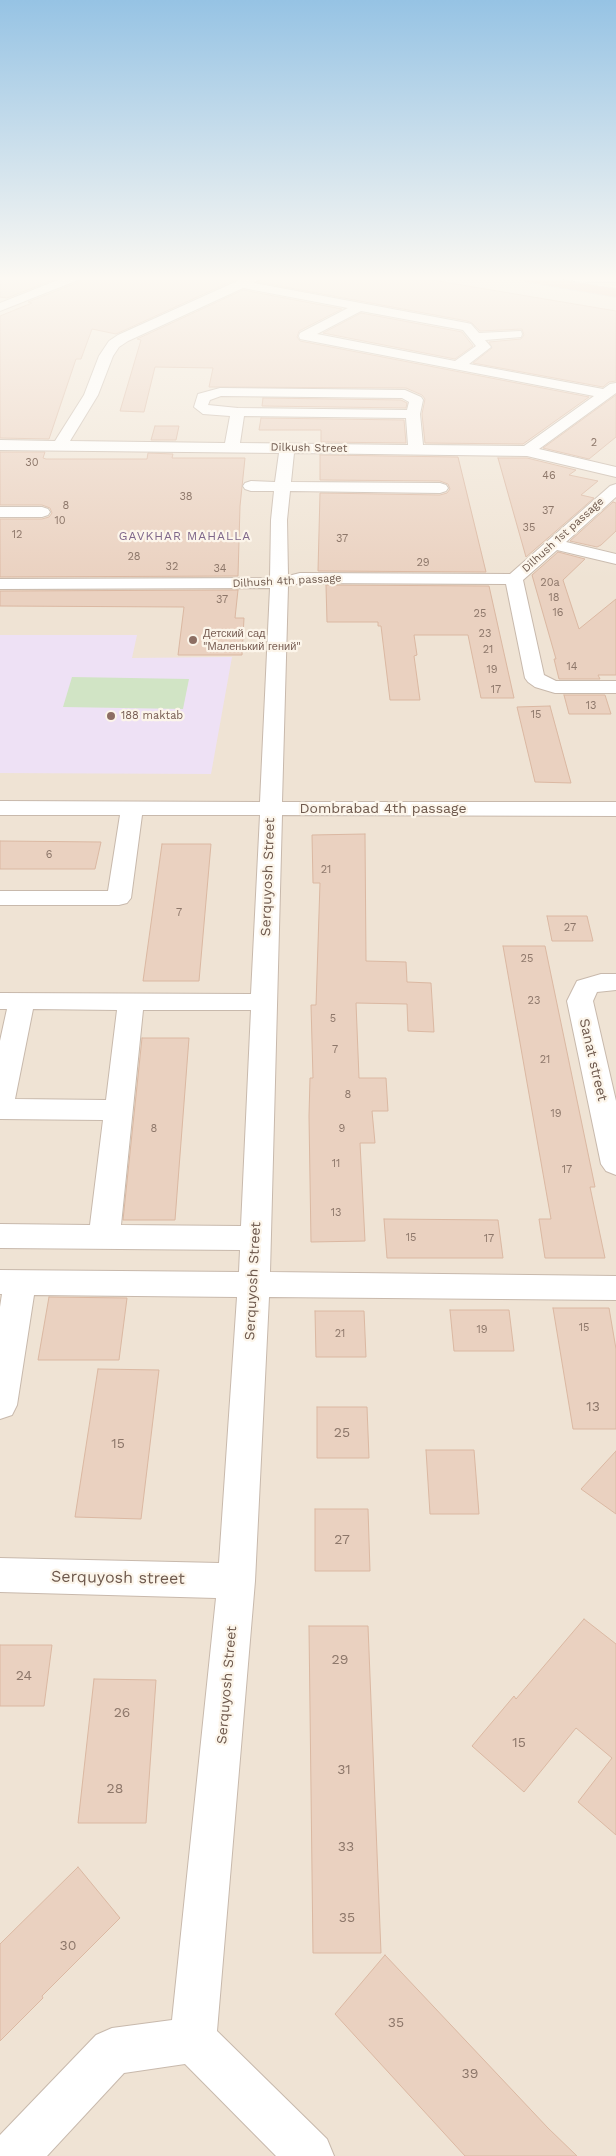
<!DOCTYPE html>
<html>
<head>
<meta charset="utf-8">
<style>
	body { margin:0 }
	canvas { display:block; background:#f9f1e4 }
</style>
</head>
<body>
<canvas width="616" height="2156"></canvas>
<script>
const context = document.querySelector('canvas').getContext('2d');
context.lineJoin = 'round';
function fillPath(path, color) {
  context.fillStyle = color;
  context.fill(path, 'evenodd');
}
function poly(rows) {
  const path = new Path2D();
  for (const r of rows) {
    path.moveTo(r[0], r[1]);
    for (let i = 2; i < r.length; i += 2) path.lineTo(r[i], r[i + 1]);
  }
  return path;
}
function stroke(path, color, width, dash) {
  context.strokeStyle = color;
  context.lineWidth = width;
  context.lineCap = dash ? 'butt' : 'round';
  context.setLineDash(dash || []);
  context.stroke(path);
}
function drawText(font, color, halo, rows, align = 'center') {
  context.font = font + ' "Work Sans",sans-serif';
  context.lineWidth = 4.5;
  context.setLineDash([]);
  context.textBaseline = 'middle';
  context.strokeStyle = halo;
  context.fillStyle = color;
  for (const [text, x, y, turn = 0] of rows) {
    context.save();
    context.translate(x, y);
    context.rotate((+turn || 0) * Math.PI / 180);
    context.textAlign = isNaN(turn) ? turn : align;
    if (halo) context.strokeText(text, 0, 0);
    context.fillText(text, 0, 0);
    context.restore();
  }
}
const residential = poly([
	[0,278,527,278,616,293,616,2156,0,2156]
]);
const education = poly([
	[0,635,137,635,132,658,232,657,211,774,0,773]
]);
const green = poly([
	[72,677,189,679,183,709,63,707]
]);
const building = poly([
	[0,278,58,278,7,298,0,297,0,278],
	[82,278,239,278,116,334,92,329,81,359,76,359,49,439,0,438,0,316,32,303,28,302,79,282,82,278],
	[262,278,420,278,616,311,616,381,609,382,603,387,473,363,492,348,489,342,521,339,524,335,522,329,480,331,472,323,467,321,258,282,262,278],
	[243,290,342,309,299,331,297,337,300,341,589,397,523,444,425,443,422,414,425,399,422,395,406,388,209,387,213,368,155,367,144,412,120,411,141,340,137,339,243,290],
	[361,313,462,332,473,346,455,359,323,333,361,313],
	[616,395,616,437,589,459,543,448,616,395],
	[263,398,401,400,407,403,406,408,262,406,263,398],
	[261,418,404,420,406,443,321,442,321,430,259,430,261,418],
	[155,426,179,426,176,440,151,440,155,426],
	[0,452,45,452,43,458,46,459,147,459,148,453,173,454,172,458,245,458,240,506,238,576,0,577,0,519,42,519,49,517,52,513,50,508,42,505,0,505,0,452],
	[320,455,458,457,486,572,318,571,320,493,440,495,447,493,450,489,448,484,440,481,320,480,320,455],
	[498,458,527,458,576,470,569,475,598,481,581,495,594,498,526,557,498,458],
	[613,502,616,503,616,531,601,545,597,547,570,541,613,502],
	[558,552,585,559,563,580,579,629,616,599,616,675,598,675,600,679,559,679,554,659,556,659,532,575,558,552],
	[326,585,489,586,514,698,481,698,468,635,414,635,417,655,414,656,420,700,390,700,381,626,378,626,378,622,327,622,326,585],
	[238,590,235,618,244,618,242,655,178,655,184,607,0,606,0,591,238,590],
	[564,695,605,695,611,714,569,714,564,695],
	[550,706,571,783,535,782,517,707,550,706],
	[365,834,366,961,406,962,407,982,431,983,434,1032,408,1031,407,1004,356,1003,359,1078,386,1078,388,1111,372,1111,375,1143,360,1143,365,1241,311,1242,309,1116,310,1078,313,1078,311,1005,316,1005,320,883,313,883,312,835,365,834],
	[0,841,101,842,95,869,0,869,0,841],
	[162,844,211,844,199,981,143,981,162,844],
	[547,916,587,916,593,941,552,941,547,916],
	[503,946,545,946,595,1187,590,1187,605,1258,545,1258,539,1219,551,1219,503,946],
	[142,1038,189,1038,175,1220,123,1220,142,1038],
	[384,1219,498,1220,503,1258,387,1258,384,1219],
	[49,1297,127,1298,119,1360,38,1360,49,1297],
	[553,1308,609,1308,616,1349,616,1429,573,1429,553,1308],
	[450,1310,509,1310,514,1351,454,1351,450,1310],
	[315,1311,364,1311,366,1357,316,1357,315,1311],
	[98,1369,159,1370,141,1519,75,1517,98,1369],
	[317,1407,367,1407,369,1458,317,1458,317,1407],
	[426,1450,474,1450,479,1514,430,1514,426,1450],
	[616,1451,616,1514,581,1489,616,1451],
	[315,1509,368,1509,370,1571,315,1571,315,1509],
	[584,1619,616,1644,616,1835,578,1802,612,1758,576,1728,524,1792,472,1746,514,1696,516,1699,584,1619],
	[309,1626,368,1626,381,1953,313,1953,309,1626],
	[0,1645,52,1645,44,1706,0,1706,0,1645],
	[94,1679,156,1680,146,1823,78,1823,94,1679],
	[78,1867,120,1918,42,1996,43,1998,0,2041,0,1944,78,1867],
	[385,1955,548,2128,577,2156,465,2156,335,2014,385,1955]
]);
const minor = poly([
	[63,278,80,278,78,280,0,311,0,303,63,278],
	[244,278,260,278,254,283,467,323,471,324,479,333,521,331,522,334,521,337,485,340,491,347,469,364,603,389,610,384,616,383,616,393,539,449,616,467,616,477,527,456,294,453,291,482,440,483,446,485,448,488,446,491,440,493,290,491,287,520,288,576,300,573,510,574,610,486,616,484,616,497,566,542,616,554,616,564,557,550,523,580,544,675,556,681,616,681,616,693,555,693,535,687,528,682,525,678,506,584,300,583,288,586,282,802,616,802,616,816,282,815,270,1272,616,1276,616,1300,269,1297,255,1581,217,2031,327,2139,334,2156,276,2156,185,2064,124,2073,47,2156,0,2156,0,2135,96,2035,112,2028,172,2020,216,1598,0,1592,0,1558,219,1563,237,1297,34,1295,17,1405,12,1415,0,1419,0,1307,2,1294,0,1294,0,1270,239,1272,240,1250,0,1248,0,1224,90,1225,103,1120,0,1119,0,1041,7,1009,0,1009,0,993,251,994,260,815,142,815,131,898,127,903,119,905,0,905,0,891,108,891,120,815,0,815,0,801,260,802,270,588,0,589,0,579,270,578,271,520,274,491,251,491,245,489,243,486,245,483,251,481,275,482,279,453,0,450,0,440,55,441,84,395,99,356,109,341,118,335,244,278],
	[243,288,348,308,300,333,299,336,300,339,594,396,524,446,423,445,420,414,423,400,421,397,405,390,220,388,198,394,194,407,203,414,230,416,225,443,70,441,98,395,113,356,119,347,128,341,243,288],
	[361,311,463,330,476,346,455,361,317,334,361,311],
	[221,396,402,398,409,402,407,410,238,408,208,405,210,400,221,396],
	[244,416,406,418,408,445,240,443,244,416],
	[33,1009,117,1010,106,1100,15,1099,33,1009],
	[143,1010,251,1010,241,1226,121,1225,143,1010],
	[0,507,42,507,48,509,50,512,48,515,42,517,0,517,0,507],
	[601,974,616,974,616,990,597,992,593,1001,616,1101,616,1175,606,1171,601,1164,567,1001,577,981,601,974]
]);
const highway = poly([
	[521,278,549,278,616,289,616,297,527,282,521,278]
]);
const markers = [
	[193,640,5,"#8d6e63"],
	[111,716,5,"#8d6e63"]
];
const numberNames = [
	["2",594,443],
	["30",32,463],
	["46",549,476],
	["38",186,497],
	["8",66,506],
	["37",548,511],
	["10",60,521],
	["35",529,528],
	["12",17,535],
	["37",342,539],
	["28",134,557],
	["29",423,563],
	["32",172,567],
	["34",220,569],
	["20a",550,583],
	["18",554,598],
	["37",222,600],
	["16",558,613],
	["25",480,614],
	["23",485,634],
	["21",488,650],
	["14",572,667],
	["19",492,670],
	["17",496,690],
	["13",591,706],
	["15",536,715],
	["6",49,855],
	["21",326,870],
	["7",179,913],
	["27",570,928],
	["25",527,959],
	["23",534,1001],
	["5",333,1019],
	["7",335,1050],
	["21",545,1060],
	["8",348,1095],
	["19",556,1114],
	["8",154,1129],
	["9",342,1129],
	["11",336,1164],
	["17",567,1170],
	["13",336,1213],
	["15",411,1238],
	["17",489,1239],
	["15",584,1328],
	["19",482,1330],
	["21",340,1334]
];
const farStreetnames = [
	["Dilkush Street",309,448,1],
	["Dilhush 1st passage",563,535,-42],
	["Dilhush 4th passage",287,581,-3]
];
const farEducationnames = [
	["Детский сад",203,634],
	["\"Маленький гений\"",203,647],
	["188 maktab",121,716]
];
const farNeighbourhoodnames = [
	["GAVKHAR MAHALLA",185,536]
];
const streetNames = [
	["Dombrabad 4th passage",383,809],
	["Serquyosh Street",268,877,-88],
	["Sanat street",593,1060,77],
	["Serquyosh Street",253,1281,-87],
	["Serquyosh Street",227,1685,-85]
];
const nearNumbernames = [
	["13",593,1407],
	["25",342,1433],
	["15",118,1444],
	["27",342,1540],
	["29",340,1660],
	["24",24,1676],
	["26",122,1713],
	["15",519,1743],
	["31",344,1770],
	["28",115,1789],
	["33",346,1847],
	["35",347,1918],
	["30",68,1946],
	["35",396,2023],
	["39",470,2074]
];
const nearStreetnames = [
	["Serquyosh street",118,1578,1]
];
fillPath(residential, '#efe3d4');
fillPath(education, '#eee1f5');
fillPath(green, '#d1e4c5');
fillPath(building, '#ead1c0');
stroke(building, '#dbb8a2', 1);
stroke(minor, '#c8b9ac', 2);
stroke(highway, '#d6d1cd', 2);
fillPath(minor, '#fff');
fillPath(highway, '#ebb7a3');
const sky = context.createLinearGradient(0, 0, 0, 580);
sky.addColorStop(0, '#96c3e4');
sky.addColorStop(0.48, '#fcf9f3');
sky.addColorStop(1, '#fcf9f300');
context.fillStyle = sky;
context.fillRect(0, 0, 616, 580);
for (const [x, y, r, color] of markers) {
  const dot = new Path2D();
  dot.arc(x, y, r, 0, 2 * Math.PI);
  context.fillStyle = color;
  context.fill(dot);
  stroke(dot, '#fcf5ea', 2);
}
drawText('11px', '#8d776a', null, numberNames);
drawText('11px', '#6e594d', '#fcf5ea', farStreetnames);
drawText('11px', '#785e54', '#fcf5ea', farEducationnames, 'left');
context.letterSpacing = '1px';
drawText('12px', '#7e668a', '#fcf5ea', farNeighbourhoodnames);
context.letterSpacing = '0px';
drawText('14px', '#6e594d', '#fcf5ea', streetNames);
drawText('14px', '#8d776a', null, nearNumbernames);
drawText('16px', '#6e594d', '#fcf5ea', nearStreetnames);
</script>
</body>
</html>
